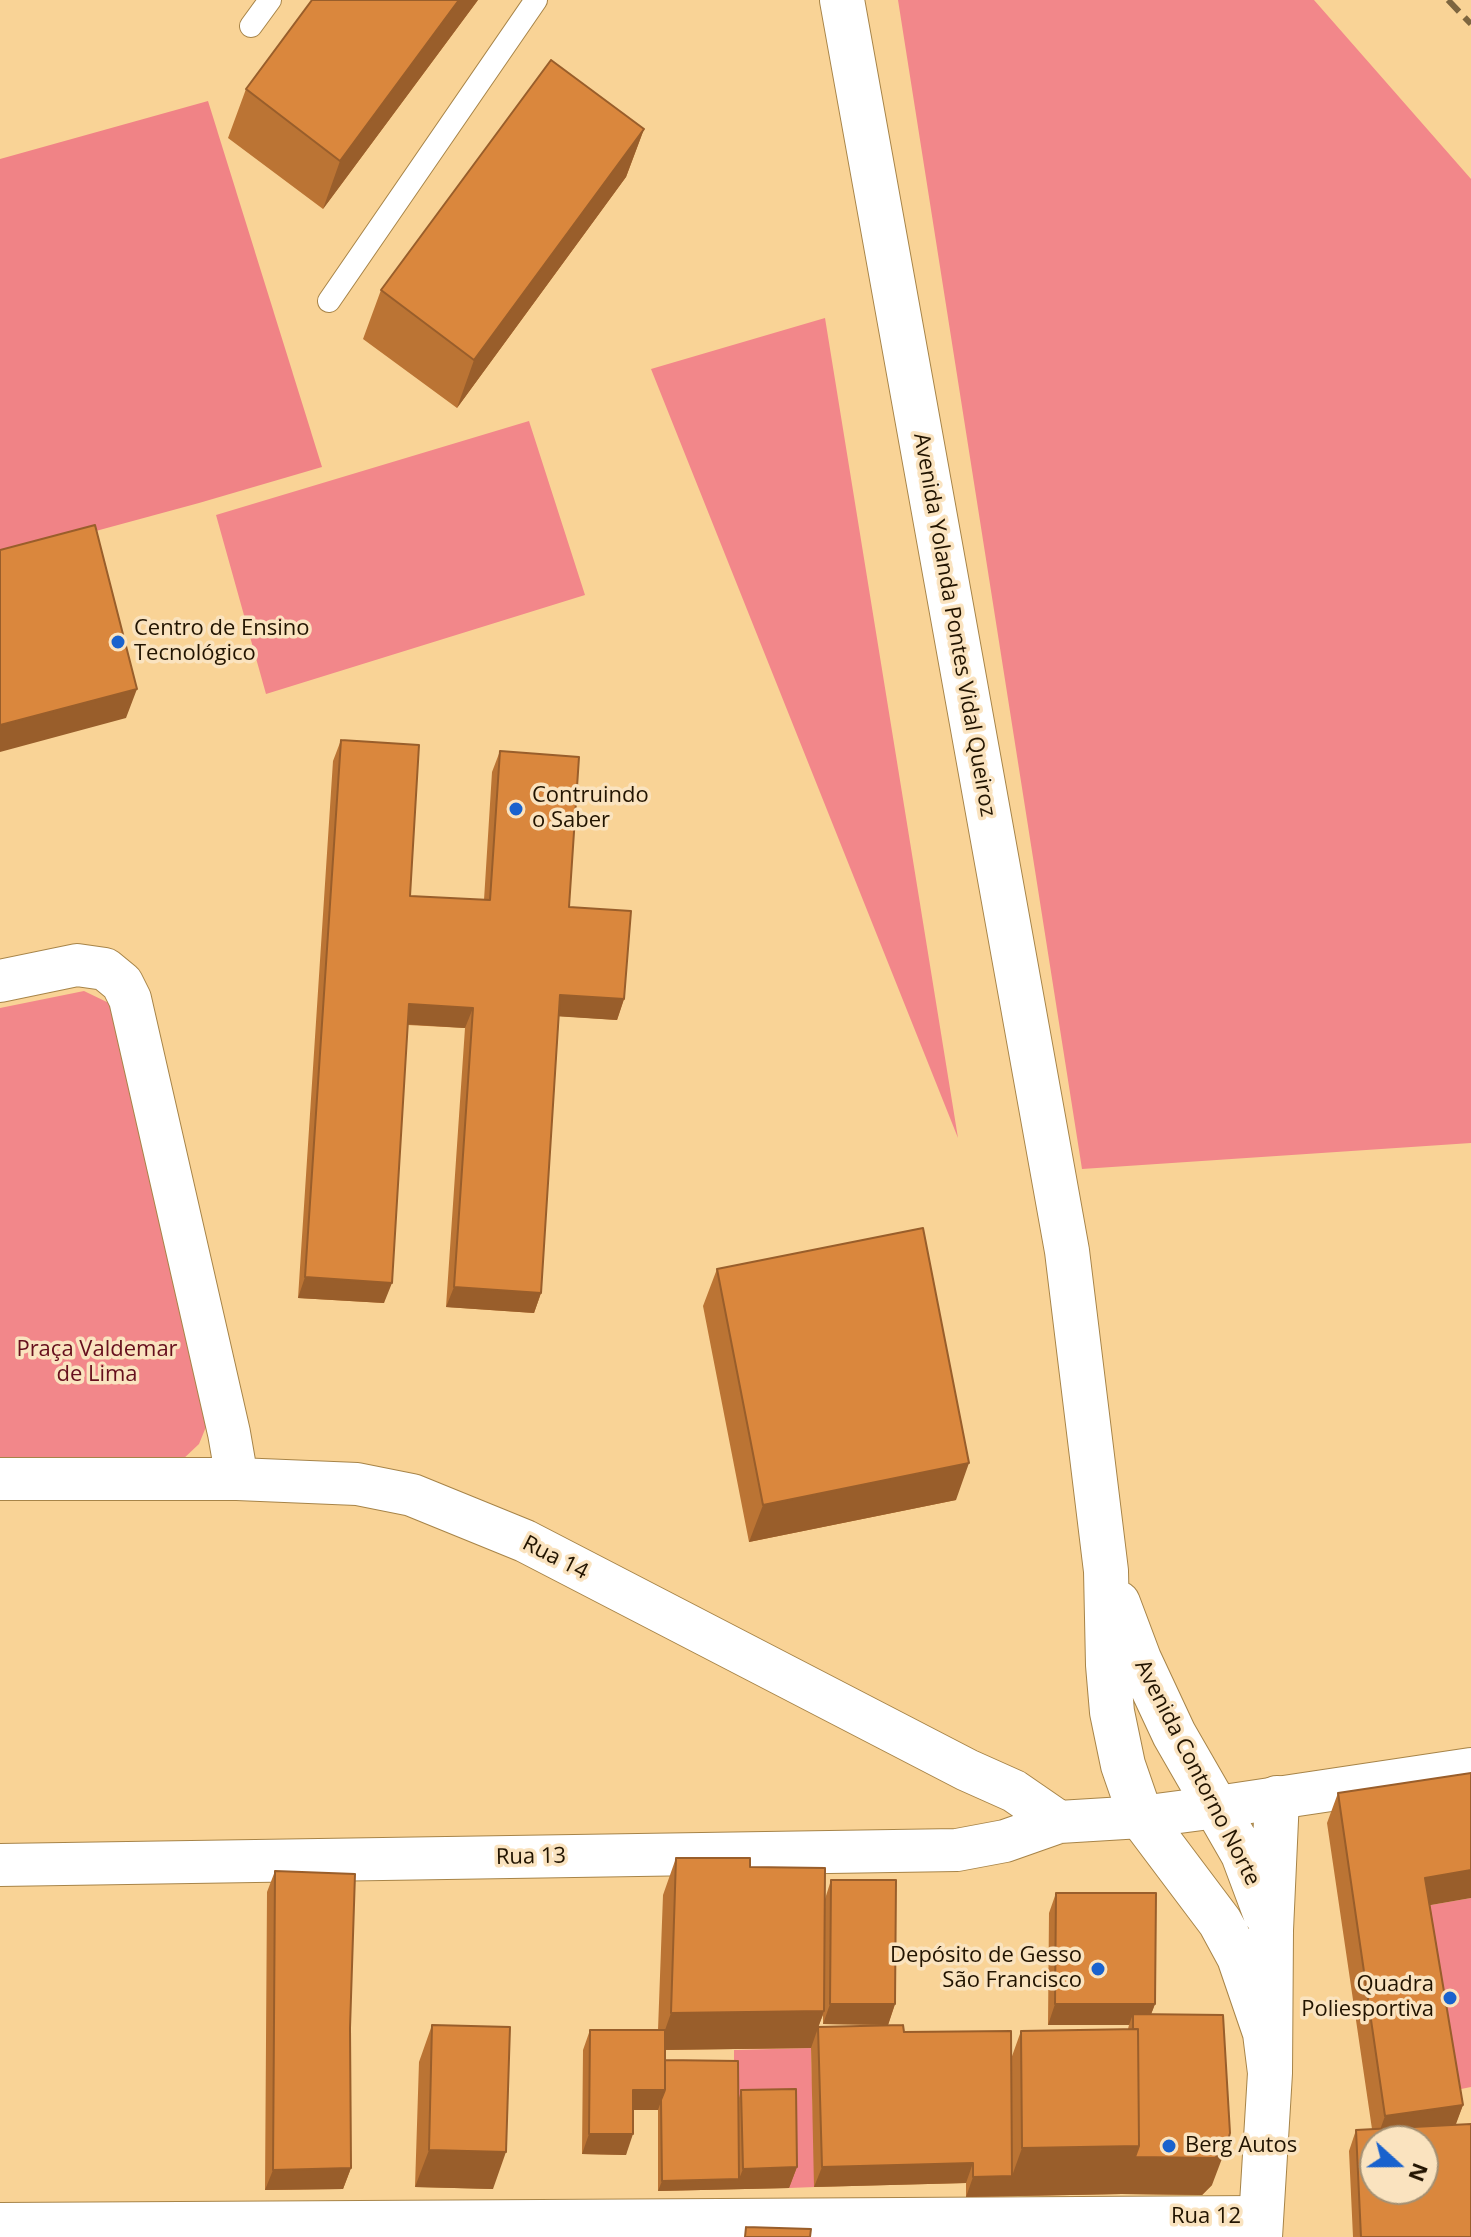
<!DOCTYPE html>
<html>
<head>
<meta charset="utf-8">
<style>
	body { margin:0 }
	#map { position:relative; width:1471px; height:2237px; overflow:hidden; background:#f9d396; font-family:"Open Sans",sans-serif }
	canvas { display:block }
	.north { position:absolute; left:1359px; top:2125px; width:80px; height:80px; box-sizing:border-box; background:#fae3bf; border:2px solid #a49073; border-radius:50%; rotate:111deg; font-size:22px; font-weight:700; line-height:32px; text-align:center; color:#221400 }
	.north::after { content:''; display:block; margin:auto; width:28px; height:36px; background:#1962cd; clip-path:polygon(50% 0,100% 100%,50% 72%,0 100%) }
</style>
</head>
<body>
<div id="map">
<canvas width="1471" height="2237"></canvas>
<div class="north">N</div>
</div>
<script>
const context = document.querySelector('canvas').getContext('2d');
context.lineJoin = 'round';
function fillPath(path, color) {
  context.fillStyle = color;
  context.fill(path, 'evenodd');
}
function poly(rows) {
  const path = new Path2D();
  for (const r of rows) {
    path.moveTo(r[0], r[1]);
    for (let i = 2; i < r.length; i += 2) path.lineTo(r[i], r[i + 1]);
  }
  return path;
}
function stroke(path, color, width, dash) {
  context.strokeStyle = color;
  context.lineWidth = width;
  context.lineCap = dash ? 'butt' : 'round';
  context.setLineDash(dash || []);
  context.stroke(path);
}
function drawText(font, color, halo, rows, align = 'center') {
  context.font = font + ' "Open Sans",sans-serif';
  context.lineWidth = 7;
  context.setLineDash([]);
  context.textBaseline = 'middle';
  context.strokeStyle = halo;
  context.fillStyle = color;
  for (const [text, x, y, turn = 0] of rows) {
    context.save();
    context.translate(x, y);
    context.rotate((+turn || 0) * Math.PI / 180);
    context.textAlign = isNaN(turn) ? turn : align;
    if (halo) context.strokeText(text, 0, 0);
    context.fillText(text, 0, 0);
    context.restore();
  }
}
const green = poly([
	[898,0,1314,0,1471,179,1471,1143,1082,1169],
	[825,318,958,1138,651,369],
	[529,421,585,595,266,694,216,515],
	[84,991,111,1004,208,1422,199,1444,181,1461,0,1460,0,1008],
	[1471,1898,1471,2087,1446,2092,1414,1908],
	[811,2048,815,2187,789,2188,734,2111,734,2050]
]);
const forest = poly([
	[208,101,322,467,199,503,0,557,0,159]
]);
const service = poly([
	[251,26,270,0],
	[329,301,536,0]
]);
const minor = poly([
	[0,981,77,965,105,969,122,983,130,999,229,1433,237,1479],
	[0,1479,237,1479,357,1484,412,1495,525,1541,967,1770,1014,1791,1059,1822],
	[0,1865,957,1850,1005,1841,1059,1822,1141,1817,1217,1807,1471,1769],
	[0,2224,1261,2217]
]);
const primary = poly([
	[842,0,1067,1251,1106,1571,1108,1665,1112,1712,1123,1765,1141,1817,1220,1922,1239,1957,1265,2033,1270,2073],
	[1118,1603,1139,1659,1174,1734,1243,1854,1265,1913],
	[1260,2237,1270,2073,1271,1930,1277,1798]
]);
const rail = poly([
	[1448,0,1471,24]
]);
const wall = poly([
	[478,0,323,209,228,138,246,89],
	[644,129,626,177,457,408,363,339,381,290],
	[341,740,410,896,484,900,492,772,500,751,569,907,624,999,617,1020,559,1016,541,1293,534,1313,446,1307,465,1028,408,1025,384,1303,298,1298,333,761],
	[717,1269,956,1500,749,1542,703,1306],
	[1338,1793,1430,1905,1463,2105,1455,2125,1471,2237,1353,2237,1349,2151,1356,2130,1372,2129,1327,1823],
	[676,1858,750,1867,825,1899,831,1880,895,2004,888,2025,823,2024,823,2015,818,2027,904,2032,1011,2059,1021,2031,1128,2029,1129,2025,1048,2025,1049,1913,1056,1893,1155,2004,1151,2014,1212,2185,1202,2195,1122,2194,966,2197,966,2183,814,2187,811,2048,665,2050,665,2060,739,2098,741,2090,797,2167,789,2188,658,2191,658,2110,633,2110,626,2155,582,2154,583,2050,590,2030,658,2030,663,1895],
	[275,1871,350,2028,351,2168,343,2189,265,2190,267,1892],
	[432,2025,493,2189,415,2187,419,2062]
]);
const shadedWall = poly([
	[459,0,478,0,323,209,340,161],
	[644,129,626,177,457,408,474,360],
	[137,689,126,718,0,752,0,725],
	[560,995,624,999,617,1020,553,1016],
	[409,1004,473,1008,465,1028,402,1024],
	[305,1277,392,1283,384,1303,298,1298],
	[454,1287,541,1293,534,1313,446,1307],
	[969,1463,956,1500,749,1542,763,1505],
	[1471,1870,1471,1898,1414,1908,1425,1878],
	[830,2004,895,2004,888,2025,823,2024],
	[1055,2004,1155,2004,1147,2025,1133,2014,1129,2025,1048,2025],
	[824,2011,811,2048,658,2050,671,2013],
	[633,2090,665,2090,658,2110,626,2110],
	[1463,2105,1452,2135,1376,2141,1385,2116],
	[589,2134,633,2134,626,2155,582,2154],
	[1139,2146,1226,2148,1212,2185,1202,2195,1122,2194,966,2197,973,2177,1012,2176,1022,2148],
	[429,2150,506,2152,493,2189,415,2187],
	[973,2163,966,2183,814,2187,822,2167],
	[797,2167,789,2188,658,2191,662,2181,739,2179,743,2169],
	[351,2168,343,2189,265,2190,273,2170]
]);
const building = poly([
	[312,0,459,0,340,161,246,89,312,0],
	[551,60,644,129,474,360,381,290,551,60],
	[95,525,137,689,0,725,0,550,95,525],
	[341,740,419,745,410,896,490,900,500,751,579,757,569,907,631,911,624,999,560,995,541,1293,454,1287,473,1008,409,1004,392,1283,305,1277,341,740],
	[923,1228,969,1463,763,1505,717,1269,923,1228],
	[1471,1773,1471,1870,1425,1878,1463,2105,1385,2116,1338,1793,1471,1773],
	[676,1858,750,1858,750,1867,825,1868,824,2011,671,2013,676,1858],
	[275,1871,355,1874,350,2028,351,2168,273,2170,275,1871],
	[831,1880,896,1880,895,2004,830,2004,831,1880],
	[1056,1893,1156,1893,1155,2004,1055,2004,1056,1893],
	[1133,2014,1223,2015,1230,2133,1226,2148,1215,2158,1135,2157,1139,2146,1138,2029,1133,2029,1133,2014],
	[432,2025,510,2027,506,2152,429,2150,432,2025],
	[903,2025,904,2032,1011,2031,1012,2176,973,2177,973,2163,822,2167,818,2027,903,2025],
	[1138,2029,1139,2146,1022,2148,1021,2031,1138,2029],
	[590,2030,665,2030,665,2090,633,2090,633,2134,589,2134,590,2030],
	[665,2060,738,2061,739,2179,662,2181,661,2100,665,2090,665,2060],
	[796,2089,797,2167,743,2169,741,2090,796,2089],
	[1471,2124,1471,2237,1361,2237,1356,2130,1471,2124],
	[1375,2141,1423,2141,1423,2189,1375,2189,1375,2141],
	[746,2227,811,2229,810,2237,745,2237,746,2227]
]);
const markers = [
	[118,642,8,"#1962cd"],
	[516,809,8,"#1962cd"],
	[1098,1969,8,"#1962cd"],
	[1450,1998,8,"#1962cd"],
	[1169,2146,8,"#1962cd"]
];
const streetNames = [
	["Avenida Yolanda Pontes Vidal Queiroz",954,625,80],
	["Rua 14",555,1558,27],
	["Avenida Contorno Norte",1197,1773,63],
	["Rua 13",531,1857,-1],
	["Rua 12",1206,2217]
];
const poiNames = [
	["Centro de Ensino",134,629],
	["Tecnológico",134,654],
	["Contruindo",532,796],
	["o Saber",532,821],
	["Depósito de Gesso",1082,1956,"right"],
	["São Francisco",1082,1981,"right"],
	["Quadra",1434,1985,"right"],
	["Poliesportiva",1434,2010,"right"],
	["Berg Autos",1185,2146]
];
const parkNames = [
	["Praça Valdemar",97,1350],
	["de Lima",97,1375]
];
fillPath(green, '#f2878a');
fillPath(forest, '#f08386');
stroke(service, '#a78448', 24);
stroke(minor, '#a78448', 44);
stroke(primary, '#a78448', 46);
stroke(service, '#fff', 22);
stroke(minor, '#fff', 42);
stroke(primary, '#fff', 44);
stroke(rail, '#7d653f', 6, [16, 8]);
fillPath(wall, '#bb7434');
fillPath(shadedWall, '#995e2b');
fillPath(building, '#da873d');
stroke(building, '#995e2b', 2);
for (const [x, y, r, color] of markers) {
  const dot = new Path2D();
  dot.arc(x, y, r, 0, 2 * Math.PI);
  context.fillStyle = color;
  context.fill(dot);
  stroke(dot, '#fae3bf', 3);
}
drawText('22px', '#221400', '#fae3bf', streetNames);
drawText('22px', '#221400', '#fae3bf', poiNames, 'left');
drawText('22px', '#660f1d', '#fae3bf', parkNames);
</script>
</body>
</html>
